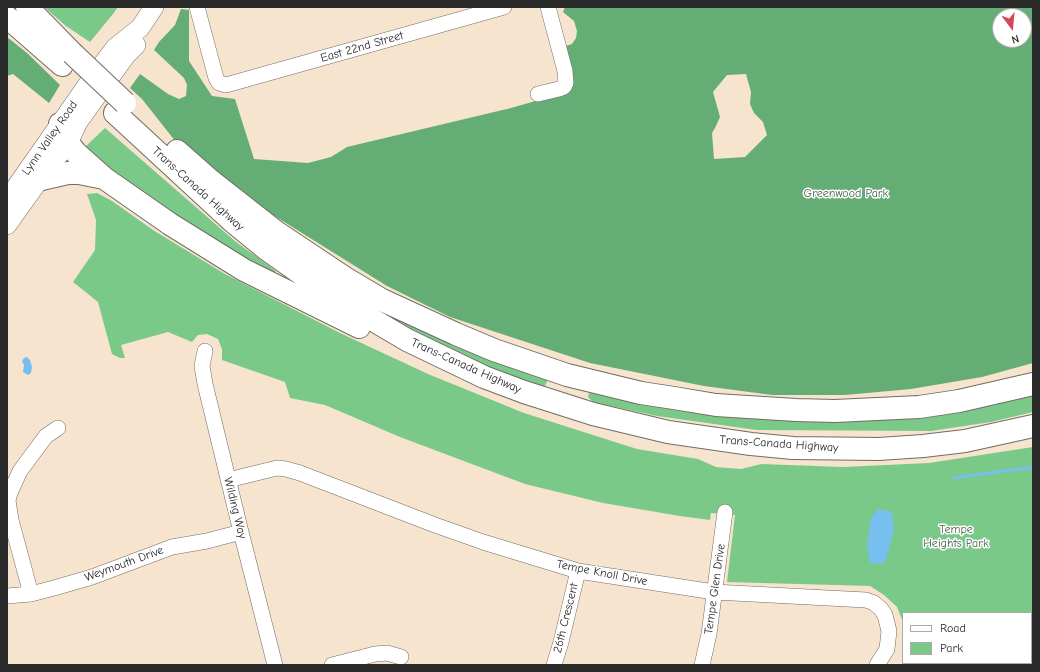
<!DOCTYPE html>
<html>
<head>
<meta charset="utf-8">
<style>
	body { margin:0 }
	#map { position:relative; width:1040px; height:672px; overflow:hidden; background:#f6e4cf; font-family:"Comic Neue",sans-serif }
	canvas { display:block }
	.frame { position:absolute; inset:0; border:8px solid #2b2b2b; pointer-events:none }
	.legend { position:absolute; left:902px; top:612px; width:130px; height:52px; box-sizing:border-box; background:#fff; border:1px solid #aaa; margin:0; padding:5px 7px; list-style:none; font-size:12px; color:#2b2b2b }
	.legend li { display:flex; align-items:center; gap:8px; height:20px }
	.legend b { width:20px; border:1px solid #aaa }
	.north { position:absolute; left:992px; top:8px; width:40px; height:40px; box-sizing:border-box; background:#fff; border:1px solid #aaa; border-radius:50%; rotate:164deg; font-size:11px; font-weight:700; line-height:16px; text-align:center; color:#2b2b2b }
	.north::after { content:''; display:block; margin:auto; width:14px; height:18px; background:#d1495b; clip-path:polygon(50% 0,100% 100%,50% 72%,0 100%) }
</style>
</head>
<body>
<div id="map">
<canvas width="1040" height="672"></canvas>
<div class="frame"></div>
<ul class="legend">
<li><b style="height:5px;background:#fff"></b>Road</li>
<li><b style="height:11px;background:#7bc989"></b>Park</li>
</ul>
<div class="north">N</div>
</div>
<script>
const context = document.querySelector('canvas').getContext('2d');
context.lineJoin = 'round';
function fillPath(path, color) {
  context.fillStyle = color;
  context.fill(path, 'evenodd');
}
function poly(rows) {
  const path = new Path2D();
  for (const r of rows) {
    path.moveTo(r[0], r[1]);
    for (let i = 2; i < r.length; i += 2) path.lineTo(r[i], r[i + 1]);
  }
  return path;
}
function stroke(path, color, width, dash) {
  context.strokeStyle = color;
  context.lineWidth = width;
  context.lineCap = dash ? 'butt' : 'round';
  context.setLineDash(dash || []);
  context.stroke(path);
}
function drawText(font, color, halo, rows, align = 'center') {
  context.font = font + ' "Comic Neue",sans-serif';
  context.lineWidth = 3;
  context.setLineDash([]);
  context.textBaseline = 'middle';
  context.strokeStyle = halo;
  context.fillStyle = color;
  for (const [text, x, y, turn = 0] of rows) {
    context.save();
    context.translate(x, y);
    context.rotate((+turn || 0) * Math.PI / 180);
    context.textAlign = isNaN(turn) ? turn : align;
    if (halo) context.strokeText(text, 0, 0);
    context.fillText(text, 0, 0);
    context.restore();
  }
}
const green = poly([
	[44,7,118,7,113,14,90,42,66,26],
	[105,128,236,242,276,271,271,279,208,242,101,162,85,147],
	[97,193,112,201,153,230,225,274,340,333,428,374,524,413,637,449,698,459,716,467,741,469,761,464,843,467,929,463,1033,447,1033,665,983,665,980,663,1031,663,1031,613,903,613,903,622,897,607,884,595,870,586,727,582,735,515,711,513,710,520,680,516,603,503,525,484,400,437,325,405,290,398,285,382,222,360,222,349,218,339,207,334,198,335,192,342,168,332,121,345,125,358,120,358,112,354,98,302,73,282,95,250,96,220,87,194],
	[367,298,548,379,544,388,500,372,455,353,361,307],
	[1033,391,1033,412,991,422,931,431,757,430,657,416,593,402,588,397,589,393,600,393,715,411]
]);
const forest = poly([
	[565,7,1033,7,1033,363,982,377,911,389,845,395,772,395,704,386,590,363,450,317,387,286,233,190,187,156,142,99,130,88,140,74,168,94,179,99,186,96,187,85,184,78,154,50,159,42,175,25,181,9,189,10,189,61,212,96,235,99,254,159,308,163,331,157,347,147,511,108,567,92,566,46,572,44,576,38,577,31,574,21,563,12],
	[1000,16,1024,16,1024,40,1000,40],
	[746,74,751,92,750,104,754,113,763,122,767,135,745,157,714,159,712,133,715,128,720,117,713,92,727,75],
	[7,37,27,53,60,85,49,103,13,74,7,76]
]);
const water = poly([
	[27,357,30,360,32,367,31,373,28,375,23,372,24,365,22,361,24,358],
	[878,509,892,512,894,530,885,563,870,564,867,546,871,518]
]);
const stream = poly([
	[954,478,1033,467]
]);
const minor = poly([
	[197,7,216,78,219,83,226,85,504,7],
	[538,94,559,89,564,87,566,83,565,71,548,7],
	[205,351,202,366,205,384,241,532,275,665],
	[228,480,277,468,286,469,300,473,435,525,483,542,578,571,714,592,866,600,874,603,881,609,885,615,889,631,887,649,877,665],
	[31,594,11,520,8,500,10,493,20,471,46,436,58,428],
	[7,596,31,594,54,588,92,577,172,547,207,541,241,532],
	[332,665,375,654,387,653,401,657],
	[554,665,561,642,578,571],
	[702,665,709,634,725,512]
]);
const major = poly([
	[7,200,93,77,115,48,140,28,154,7],
	[7,225,39,180,68,143,78,122,126,55,136,45]
]);
const highway = poly([
	[27,7,72,53],
	[7,17,62,65],
	[115,113,232,221,265,248,334,297,407,340,484,377,524,392,593,414,668,432,751,444,793,448,879,449,923,446,965,441,1033,426],
	[60,124,62,133,68,143,76,153,104,178,170,224,244,270,359,327],
	[177,151,211,181,276,232,345,278,382,300,456,334,494,350,567,375,641,393,674,398,716,405,796,410,835,411,919,407,959,401,1033,384],
	[39,180,46,178,68,173,79,173,104,178]
]);
const highwayBridge = poly([
	[72,53,125,103]
]);
const streetNames = [
	["East 22nd Street",362,47,-16],
	["Lynn Valley Road",50,138,-55],
	["Trans-Canada Highway",198,189,42],
	["Trans-Canada Highway",466,366,24],
	["Trans-Canada Highway",779,444,4],
	["Wilding Way",235,508,76],
	["Weymouth Drive",124,564,-20],
	["Tempe Knoll Drive",602,573,11],
	["Tempe Glen Drive",715,589,-82],
	["26th Crescent",566,618,-76]
];
const parkNames = [
	["Greenwood Park",846,194],
	["Tempe",956,530],
	["Heights Park",956,544]
];
fillPath(green, '#7bc989');
fillPath(forest, '#64ad75');
fillPath(water, '#77bfef');
stroke(stream, '#77bfef', 3);
stroke(minor, '#726c64', 16);
stroke(major, '#726c64', 20);
stroke(highway, '#726c64', 24);
stroke(minor, '#fff', 15);
stroke(major, '#fff', 19);
stroke(highway, '#fff', 22);
stroke(highwayBridge, '#726c64', 24, []);
stroke(highwayBridge, '#fff', 22);
drawText('12px', '#2b2b2b', '#fff', streetNames);
drawText('12px', '#47624c', '#fff', parkNames);
</script>
</body>
</html>
